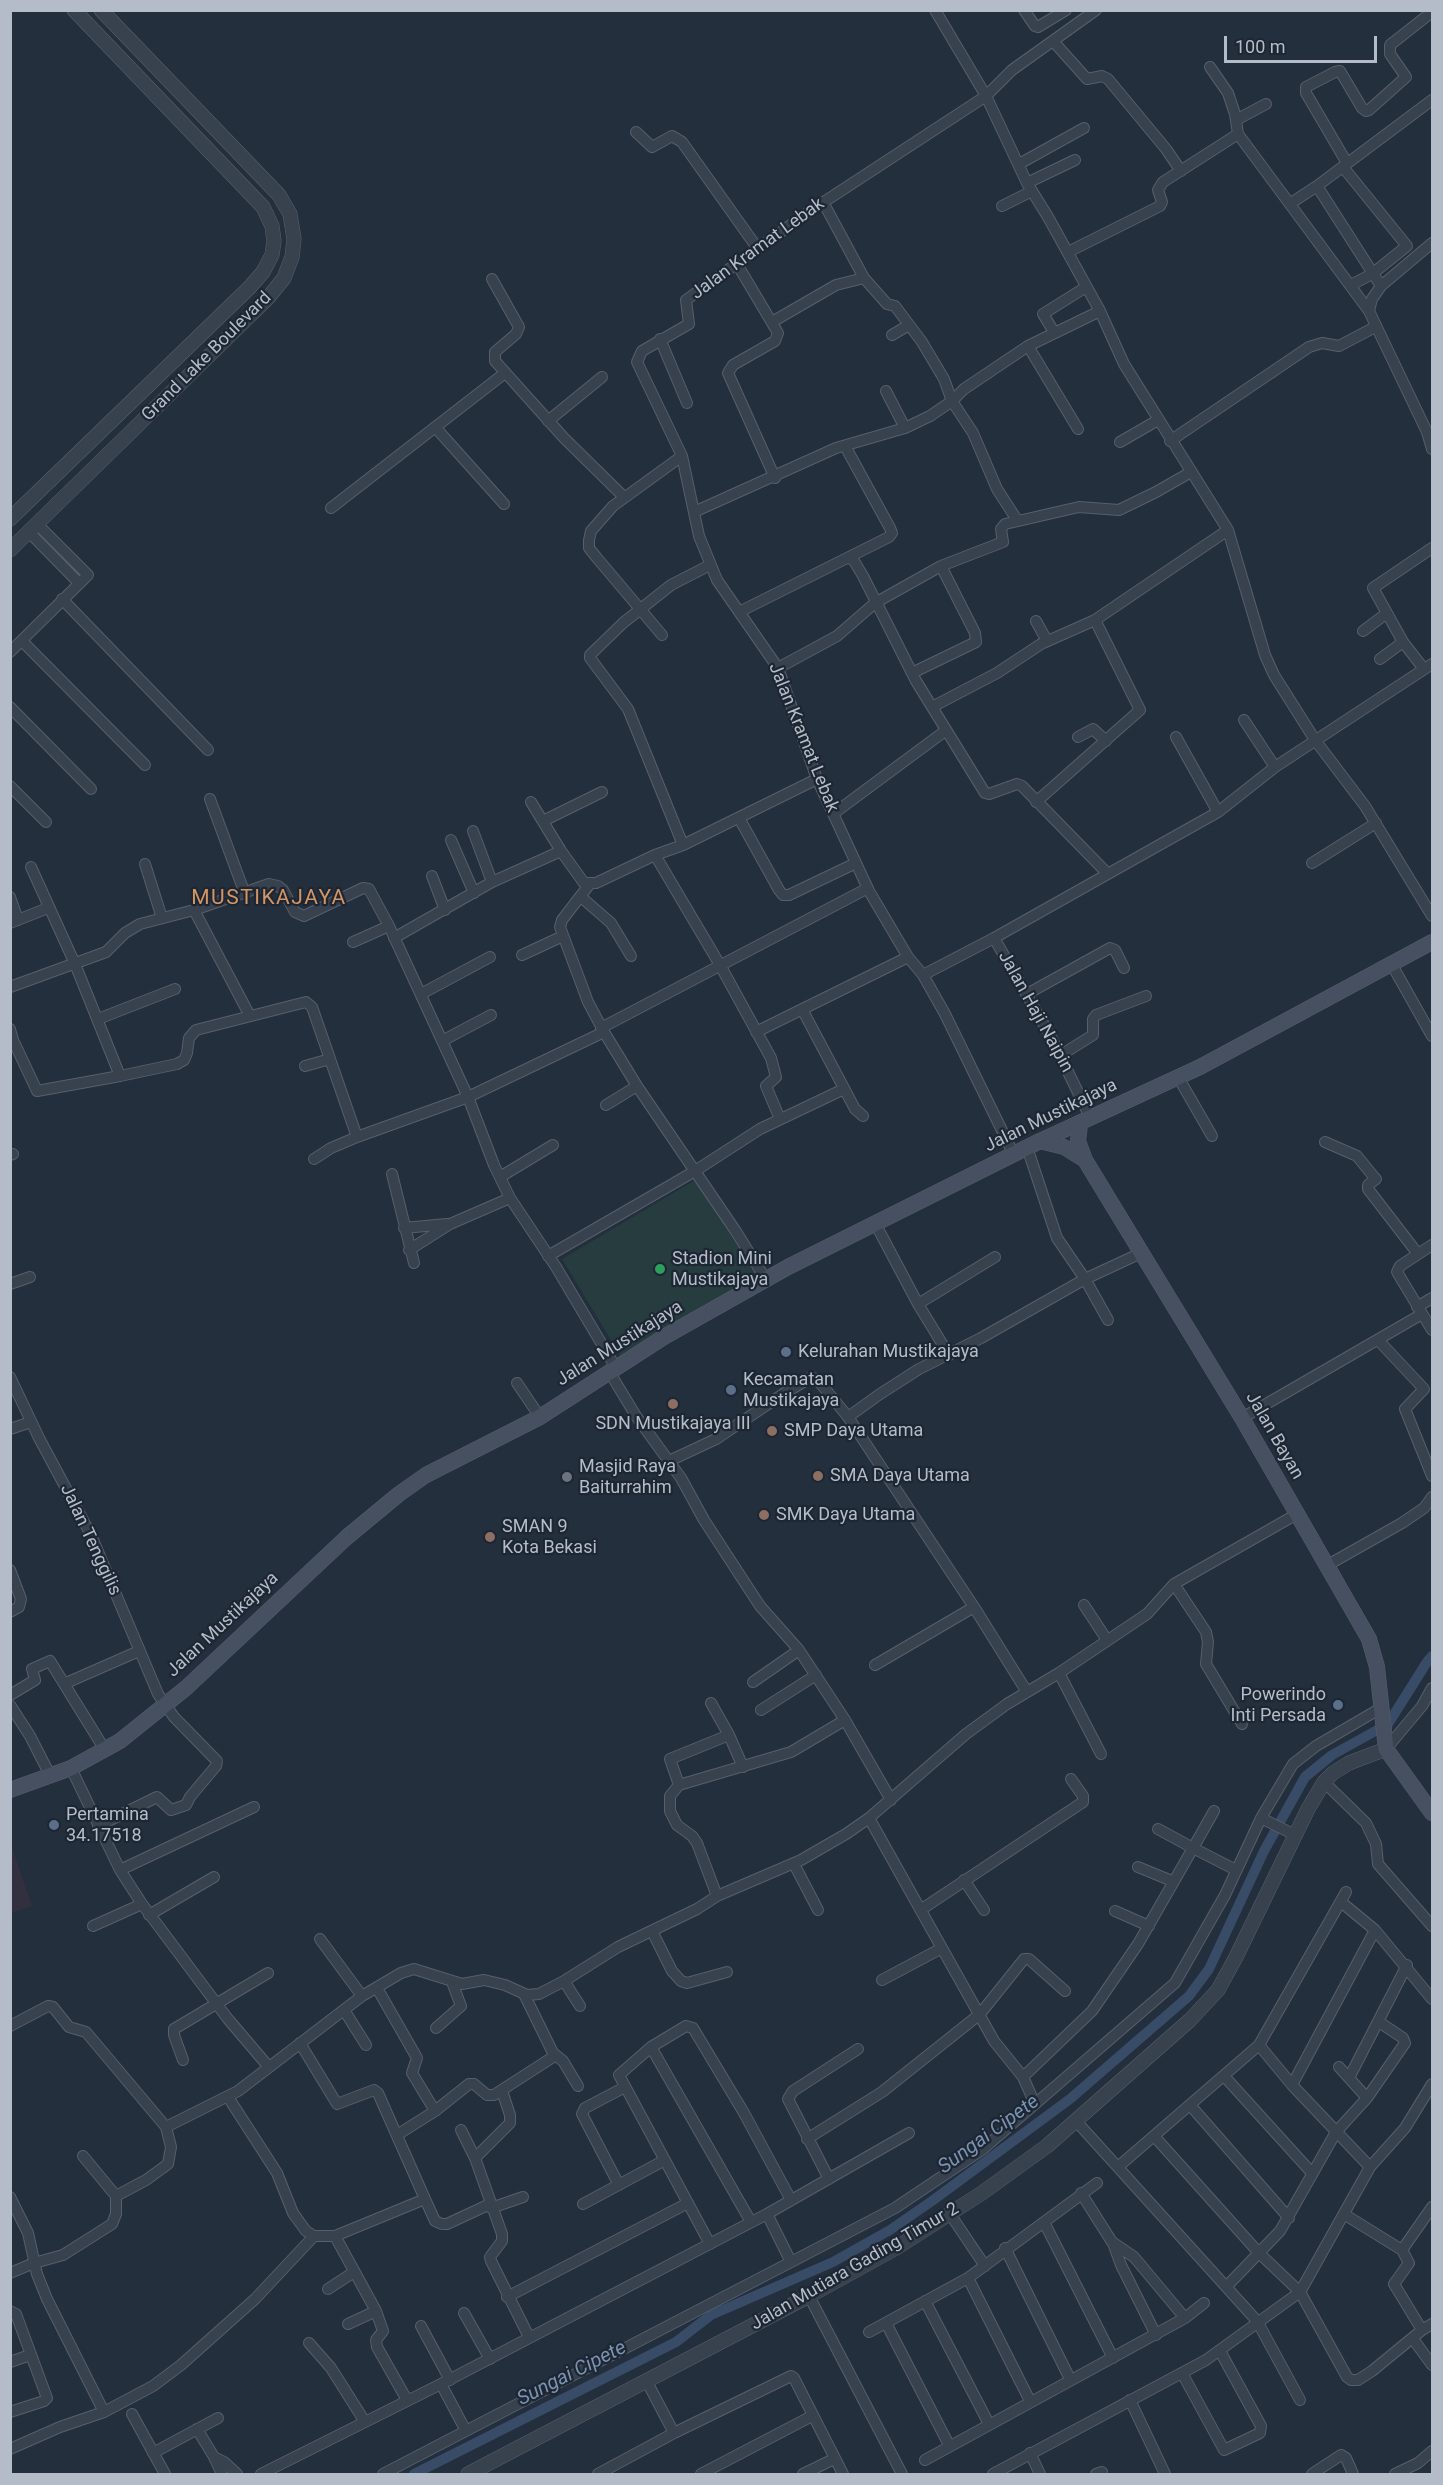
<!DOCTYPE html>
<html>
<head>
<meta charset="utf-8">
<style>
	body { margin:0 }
	#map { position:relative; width:1443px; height:2485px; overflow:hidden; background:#242f3e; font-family:Roboto,sans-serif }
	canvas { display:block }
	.frame { position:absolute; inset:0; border:12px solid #b4bcc9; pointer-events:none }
	.scale { position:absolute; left:1224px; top:36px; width:153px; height:27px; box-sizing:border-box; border:3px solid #b4bcc9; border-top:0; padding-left:8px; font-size:18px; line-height:21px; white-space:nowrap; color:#b4bcc9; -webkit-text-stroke:4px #1d2633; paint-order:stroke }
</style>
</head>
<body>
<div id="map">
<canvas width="1443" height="2485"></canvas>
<div class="frame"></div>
<div class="scale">100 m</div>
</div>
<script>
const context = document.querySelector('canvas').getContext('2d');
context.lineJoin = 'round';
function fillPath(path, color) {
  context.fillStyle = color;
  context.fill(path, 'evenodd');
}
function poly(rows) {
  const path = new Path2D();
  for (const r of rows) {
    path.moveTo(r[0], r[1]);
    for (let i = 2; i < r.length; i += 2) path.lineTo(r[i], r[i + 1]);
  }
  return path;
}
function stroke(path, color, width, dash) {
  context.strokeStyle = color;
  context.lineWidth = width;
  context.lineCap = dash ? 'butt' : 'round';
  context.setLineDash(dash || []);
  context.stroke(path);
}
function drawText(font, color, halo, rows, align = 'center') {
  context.font = font + ' Roboto,sans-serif';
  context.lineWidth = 4.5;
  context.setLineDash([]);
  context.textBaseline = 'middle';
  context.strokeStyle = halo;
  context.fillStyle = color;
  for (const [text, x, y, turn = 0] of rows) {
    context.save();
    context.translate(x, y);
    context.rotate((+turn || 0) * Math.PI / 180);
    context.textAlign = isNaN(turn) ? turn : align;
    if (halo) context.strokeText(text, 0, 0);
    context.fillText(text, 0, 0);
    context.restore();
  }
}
const medical = poly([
	[11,1845,32,1906,11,1913,10,1913]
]);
const green = poly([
	[697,1179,758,1280,623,1360,562,1259]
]);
const canal = poly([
	[414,2474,676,2342,711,2315,833,2262,890,2230,932,2201,1070,2099,1189,1996,1209,1969,1264,1851,1305,1777,1332,1755,1388,1724,1427,1662,1432,1656]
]);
const minor = poly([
	[935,10,986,96,1027,183,1048,217,1100,311,1124,364,1228,530,1265,655,1274,675,1315,740,1365,806,1432,916],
	[1024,10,1035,26,1038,27,1066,10],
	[1053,41,1087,79,1102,76,1108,79,1166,149,1181,171],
	[1210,67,1228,93,1235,114,1238,134,1369,311],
	[1236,120,1266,104],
	[636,132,652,147,672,136,682,142,758,249],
	[1347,163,1306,93,1306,87,1335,72,1340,71,1362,108,1366,111,1369,110,1406,77,1390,54,1390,45,1432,12],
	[1019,164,1084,128],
	[1343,167,1407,246,1372,274,1351,285],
	[1027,183,1075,160],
	[1317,186,1381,286],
	[823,202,864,278],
	[1291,203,1317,186,1432,100],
	[1002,206,1032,191],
	[1432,243,1381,286,1372,299,1369,311,1427,432,1432,449],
	[1068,252,1160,206,1162,202,1158,190,1163,182,1238,134],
	[737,264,778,333,775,341,733,365,728,373,775,478],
	[492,279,519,327,516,334,495,352,495,361,564,438,624,497],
	[1054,332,1043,314,1086,287],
	[892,335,909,325],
	[660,339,687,403],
	[1028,346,1078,429],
	[886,391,905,428],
	[548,421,602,377],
	[435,427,504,504],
	[1170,441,1309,347,1322,343,1339,346,1375,327],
	[1120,442,1158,420],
	[331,508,505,373],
	[694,512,836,448,905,428,930,416,952,401,944,379,922,342,895,306,887,304,864,278,836,285,772,322],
	[1017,520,997,489,973,433,952,401,964,389,1028,346,1100,311],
	[28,531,79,583],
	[850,558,854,561,863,576,916,681,985,793,989,794,1017,784,1022,786,1107,873],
	[62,599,208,750],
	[739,612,889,537,892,533,890,528,845,446],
	[1036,621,1047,641],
	[1363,631,1387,613],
	[662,635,597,558,589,548,589,540,591,531,613,506,682,456],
	[22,641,145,765],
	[10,652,88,575,36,523],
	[1380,659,1403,642],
	[778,668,837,636,875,603,941,566,1003,542,1001,529,1005,524,1079,507,1119,510,1156,492,1191,472],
	[1424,669,1403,642,1373,588,1432,548],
	[912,673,976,642,975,633,941,566],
	[10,707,91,789],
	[932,707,997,673,1041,644,1095,620],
	[1244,720,1275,767],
	[1078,737,1093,729,1106,741],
	[1176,737,1218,812],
	[10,786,46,822],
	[210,799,245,894],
	[531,802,561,851],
	[1036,802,1140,710,1095,620,1228,530],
	[833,814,945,731],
	[739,818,779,890,783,895,789,895,856,863],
	[543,821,602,792],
	[473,831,492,882],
	[451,840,474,893],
	[683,845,628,709,590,658,590,655,623,623,671,585,710,565],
	[655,855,720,965,771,1058,776,1077,766,1086,780,1119],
	[1312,863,1376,823],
	[145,864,162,918],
	[432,876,445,910],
	[589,885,562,920,560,927,588,1002,604,1032,637,1086,735,1230,766,1280],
	[10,897,18,920],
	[581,897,611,923,631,956],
	[194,910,250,1016],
	[10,923,48,908],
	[394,938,492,882,561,851,584,883,596,883,655,855,683,845,817,779],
	[994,938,1051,1037,1091,1119],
	[353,942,389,926],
	[522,955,563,936],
	[1392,965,1432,1036],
	[923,975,994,938,1218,812,1275,767,1432,664],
	[10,987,106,952,125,933,140,924,194,910,269,884,278,886,283,890,295,912,304,916,363,888,369,889,389,926,468,1097,494,1165,510,1198,556,1267,616,1368],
	[421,994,490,957],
	[1027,994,1110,948,1115,950,1124,968],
	[802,1009,855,1109,863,1116],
	[98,1019,175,989],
	[601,1028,868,888],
	[10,1029,13,1040,37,1091,120,1076,75,964,31,867],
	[756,1032,908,957],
	[442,1041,491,1015],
	[1061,1055,1093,1035,1093,1019,1096,1015,1146,996],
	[305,1066,330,1059],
	[120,1076,177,1064,184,1060,187,1053,189,1038,196,1030,306,1002,312,1007,357,1137],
	[1178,1077,1212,1136],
	[606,1105,637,1086],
	[1325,1142,1357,1156,1374,1177,1376,1179,1368,1185,1368,1189,1418,1254],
	[1027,1147,1057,1238,1085,1279,1141,1253],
	[10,1155,13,1154],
	[1014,1155,945,1014,923,975,908,957,869,891,817,779,778,668,717,580,699,536,682,456,637,362,642,351,689,324,686,300,810,211,986,96,1012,70,1096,10],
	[314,1159,331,1148,357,1137,468,1097,604,1032],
	[392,1174,414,1263],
	[500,1177,553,1145],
	[875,1223,918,1304,949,1355],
	[404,1228,447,1224],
	[1432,1245,1400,1266,1397,1272,1432,1330],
	[409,1250,450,1224,510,1198],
	[548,1256,695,1171,760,1129,844,1089],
	[10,1284,30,1277],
	[918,1304,995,1257],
	[1417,1307,1432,1298],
	[1379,1341,1424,1389,1405,1409,1432,1476],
	[610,1373,636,1416,681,1478,704,1520,760,1606,799,1650,845,1720,891,1800],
	[10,1377,39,1438,91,1535,158,1694,174,1717,217,1761,216,1766,190,1797,186,1805,171,1810,157,1797,98,1826],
	[517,1383,540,1417],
	[848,1417,880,1394,919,1369,981,1338,1085,1279,1108,1320],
	[1242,1418,1422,1314],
	[10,1429,31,1422],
	[669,1461,716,1439,783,1394,810,1378,817,1379,848,1417,974,1607,1027,1692],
	[1326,1566,1402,1523,1424,1508,1432,1497],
	[10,1570,21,1599,19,1607,10,1612],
	[1174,1584,1206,1632,1208,1642,1206,1664,1242,1724],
	[1084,1605,1107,1640],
	[875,1665,974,1607],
	[1059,1673,1101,1754],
	[753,1682,799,1650],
	[66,1683,139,1651],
	[10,1695,35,1680,32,1669,50,1661,105,1750],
	[711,1703,729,1735,743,1767],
	[10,1705,30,1736,50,1775],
	[761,1710,816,1675],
	[729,1735,670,1759,679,1785,791,1752,845,1720],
	[1386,1749,1422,1706,1432,1688],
	[71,1768,120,1870,142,1904,228,2019,268,2066],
	[1324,1782,1366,1823,1376,1844,1378,1864,1432,1926],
	[679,1785,670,1796,670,1811,677,1825,692,1836,697,1843,717,1896],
	[869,1818,994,2041,1023,2077,1035,2104],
	[1261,1818,1295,1835],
	[1158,1829,1193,1848,1214,1811],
	[794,1864,818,1910],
	[1138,1867,1172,1881],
	[120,1870,254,1807],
	[964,1880,984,1910],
	[1341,1902,1375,1930,1432,1999],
	[922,1909,1083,1802,1083,1796,1071,1779],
	[1115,1911,1149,1926],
	[149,1915,214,1877],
	[93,1926,142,1904],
	[652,1931,672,1971,681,1981,687,1983,727,1972],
	[320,1939,362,1996],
	[882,1980,942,1948],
	[564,1981,580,2006],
	[377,1988,417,2058,412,2073,435,2111],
	[344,2010,366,2045],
	[10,2026,48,2006,53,2007,69,2027,86,2032,166,2127],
	[436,2028,461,2006,452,1982],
	[300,2043,337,2104,374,2090,378,2093,425,2199],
	[1259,2045,1292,2085,1370,2167],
	[651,2047,751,2222],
	[553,2053,563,2061,578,2086],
	[183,2060,174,2035,174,2029,268,1973],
	[1339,2067,1367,2098],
	[1224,2076,1312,2173],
	[1023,2077,1092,2011,1138,1944,1193,1848,1236,1870],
	[1349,2078,1407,1965],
	[1292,2085,1375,1930],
	[502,2091,510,2115,510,2123,475,2158,502,2234,502,2241,490,2257,491,2261,529,2337],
	[228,2097,277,2173,293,2213,306,2231,314,2236,335,2236,425,2199,435,2221,442,2224,447,2224,490,2204],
	[1190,2105,1289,2218],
	[1076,2121,1257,2321,1300,2400],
	[461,2130,475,2158],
	[397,2135,435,2111,469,2084,474,2084,487,2095,494,2095,553,2057,553,2053,524,1994],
	[1154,2136,1259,2253,1300,2292,1347,2377,1351,2380,1358,2380,1372,2371,1422,2330,1432,2324],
	[807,2139,882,2092,980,2014,1024,1959,1029,1959,1065,1991],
	[83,2156,116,2196],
	[1119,2166,1259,2045,1346,1892],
	[829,2179,788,2099,793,2091,858,2049],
	[619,2185,582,2114,585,2108,625,2087],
	[10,2197,28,2233,37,2274,47,2299,104,2412],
	[583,2204,665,2160],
	[491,2208,523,2197],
	[767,2214,791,2262],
	[950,2214,985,2266],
	[1347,2216,1402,2250],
	[1044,2222,1113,2358],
	[335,2236,376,2311,348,2324],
	[1113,2243,1121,2265,1156,2335],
	[710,2244,619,2075,651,2047,686,2026,693,2028,744,2113,791,2200],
	[1005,2248,1070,2379],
	[10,2273,34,2263,63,2255,112,2224,116,2214,116,2196,146,2180,168,2164,171,2147,166,2127,238,2091,362,1996,401,1973,414,1969,462,1984,484,1980,505,1985,527,1995,539,1994,564,1981,618,1947,697,1909,717,1896,801,1860,846,1834,869,1818,966,1734,1007,1704,1059,1673,1147,1614,1174,1584,1297,1514],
	[968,2278,1030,2401],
	[1227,2286,1280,2231,1336,2132,1367,2098,1405,2043,1403,2038,1379,2022],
	[328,2289,354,2272],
	[809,2296,902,2474],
	[507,2297,688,2203],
	[925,2301,989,2424],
	[10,2311,16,2314,47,2398,44,2401,10,2412],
	[376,2311,383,2331,376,2340,377,2347,407,2400],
	[464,2313,490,2359],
	[1185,2318,1204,2303],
	[886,2323,949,2445],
	[421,2326,450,2380],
	[1422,2330,1394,2284,1409,2263,1402,2250,1432,2207],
	[869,2332,968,2278,1097,2183],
	[309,2343,331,2368,365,2422],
	[1416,2343,1432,2365],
	[10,2362,30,2355],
	[1182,2373,1224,2450,1260,2433,1261,2426,1220,2351],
	[646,2380,674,2433],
	[1130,2400,1165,2474],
	[132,2414,165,2474],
	[197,2429,214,2457,222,2474],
	[466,2431,441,2384,767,2214,909,2133],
	[10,2449,60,2427,104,2412,153,2386,181,2365,255,2299,314,2236],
	[153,2453,218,2418],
	[1030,2453,1040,2474],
	[214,2457,224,2462,237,2474],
	[925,2460,1185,2318,1134,2257,1112,2242,1081,2193],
	[261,2474,441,2384],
	[383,2474,895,2208,983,2149,1175,1983,1225,1895,1261,1818,1293,1764,1316,1746,1381,1708],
	[598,2474,674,2433,791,2376,794,2378,843,2474],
	[701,2474,812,2416],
	[803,2474,834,2459],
	[993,2474,1206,2360,1300,2292,1370,2167,1405,2128,1432,2084],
	[1096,2474,1102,2472],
	[1312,2474,1341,2455,1346,2458,1353,2474],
	[1395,2474,1418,2463,1432,2451]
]);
const tertiary = poly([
	[10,519,250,287,263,272,272,255,274,241,272,226,263,207,74,10],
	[10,550,268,298,284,278,292,257,294,239,290,214,279,195,101,10],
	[468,2474,809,2296,896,2248,982,2193,1047,2146,1190,2020,1218,1990,1236,1957,1308,1809,1324,1782,1333,1773,1349,1763,1386,1749]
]);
const secondary = poly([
	[1080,1124,1078,1141,1085,1160,1242,1418,1369,1639,1377,1667,1386,1749,1432,1813],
	[1040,1141,1064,1147,1085,1160],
	[10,1790,71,1768,120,1741,186,1688,347,1537,399,1494,426,1475,540,1417,664,1337,788,1267,1040,1141,1200,1067,1432,942]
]);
const markers = [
	[660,1269,6,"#2e9e5b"],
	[786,1352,6,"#5c6f8a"],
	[731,1390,6,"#5c6f8a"],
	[673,1404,6,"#8d6e63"],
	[772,1431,6,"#8d6e63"],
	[818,1476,6,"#8d6e63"],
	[567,1477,6,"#6b7280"],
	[764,1515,6,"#8d6e63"],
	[490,1537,6,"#8d6e63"],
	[1338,1705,6,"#5c6f8a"],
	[54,1825,6,"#5c6f8a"]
];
const streetNames = [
	["Jalan Kramat Lebak",758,249,-36],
	["Grand Lake Boulevard",207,357,-45],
	["Jalan Kramat Lebak",803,738,68],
	["Jalan Haji Naipin",1035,1012,61],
	["Jalan Mustikajaya",1051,1116,-26],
	["Jalan Mustikajaya",620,1344,-32],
	["Jalan Bayan",1274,1436,60],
	["Jalan Tenggilis",90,1540,65],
	["Jalan Mustikajaya",223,1625,-43],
	["Jalan Mutiara Gading Timur 2",855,2267,-30]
];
const poiNames = [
	["Stadion Mini",672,1259],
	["Mustikajaya",672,1280],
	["Kelurahan Mustikajaya",798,1352],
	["Kecamatan",743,1380],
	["Mustikajaya",743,1401],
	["SDN Mustikajaya III",673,1424,"center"],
	["SMP Daya Utama",784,1431],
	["Masjid Raya",579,1467],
	["Baiturrahim",579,1488],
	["SMA Daya Utama",830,1476],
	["SMK Daya Utama",776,1515],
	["SMAN 9",502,1527],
	["Kota Bekasi",502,1548],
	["Powerindo",1326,1695,"right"],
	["Inti Persada",1326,1716,"right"],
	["Pertamina",66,1815],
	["34.17518",66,1836]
];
const waterNames = [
	["Sungai Cipete",989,2135,-36],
	["Sungai Cipete",572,2374,-27]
];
const quarterNames = [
	["MUSTIKAJAYA",269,899]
];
fillPath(medical, '#32303f');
fillPath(green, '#263c3f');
stroke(canal, '#394c67', 10);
stroke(minor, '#565f6c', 12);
stroke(tertiary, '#565f6c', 15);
stroke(secondary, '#565f6c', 16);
stroke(minor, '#38414e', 10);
stroke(tertiary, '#38414e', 14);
stroke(secondary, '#465061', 15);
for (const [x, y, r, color] of markers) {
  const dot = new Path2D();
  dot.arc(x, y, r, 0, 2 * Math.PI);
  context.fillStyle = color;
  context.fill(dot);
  stroke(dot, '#1d2633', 2);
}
drawText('18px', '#b4bcc9', '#1d2633', streetNames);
drawText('18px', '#b4bcc9', '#1d2633', poiNames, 'left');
drawText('italic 20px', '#7c92b1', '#1d2633', waterNames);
context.letterSpacing = '1.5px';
drawText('21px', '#d59563', '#1d2633', quarterNames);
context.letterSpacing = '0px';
</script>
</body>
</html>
